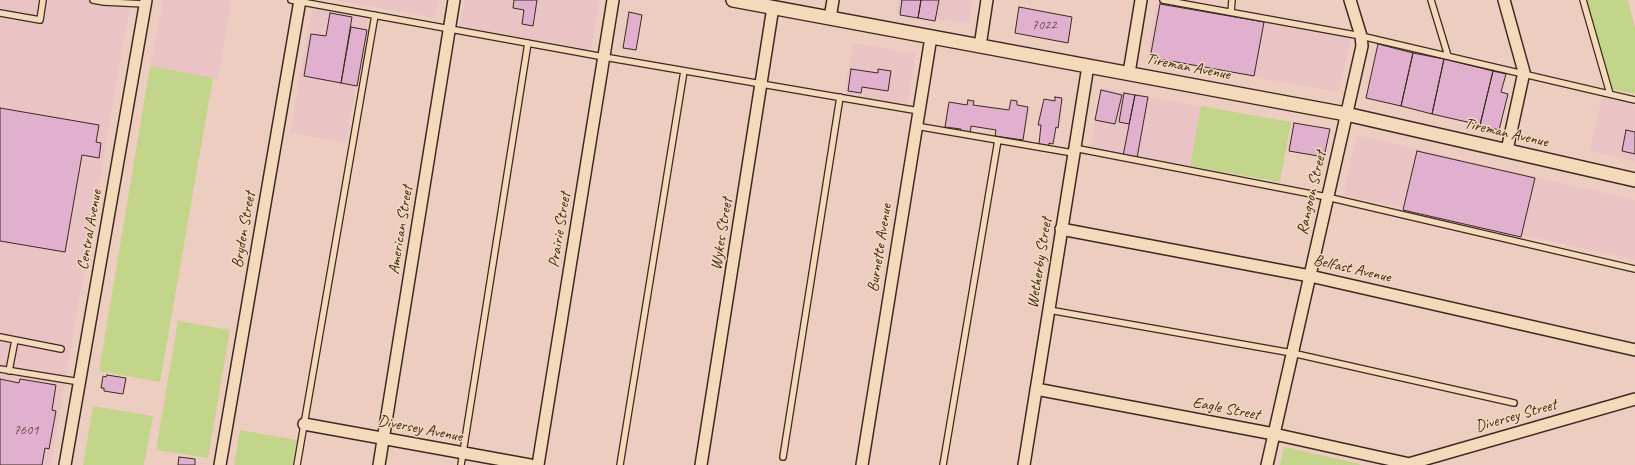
<!DOCTYPE html>
<html>
<head>
<meta charset="utf-8">
<style>
	body { margin:0 }
	canvas { display:block; background:#eecdc1 }
</style>
</head>
<body>
<canvas width="1635" height="465"></canvas>
<script>
const context = document.querySelector('canvas').getContext('2d');
context.lineJoin = 'round';
function fillPath(path, color) {
  context.fillStyle = color;
  context.fill(path, 'evenodd');
}
function poly(rows) {
  const path = new Path2D();
  for (const r of rows) {
    path.moveTo(r[0], r[1]);
    for (let i = 2; i < r.length; i += 2) path.lineTo(r[i], r[i + 1]);
  }
  return path;
}
function stroke(path, color, width, dash) {
  context.strokeStyle = color;
  context.lineWidth = width;
  context.lineCap = dash ? 'butt' : 'round';
  context.setLineDash(dash || []);
  context.stroke(path);
}
function drawText(font, color, halo, rows, align = 'center') {
  context.font = font + ' Caveat,sans-serif';
  context.lineWidth = 3;
  context.setLineDash([]);
  context.textBaseline = 'middle';
  context.strokeStyle = halo;
  context.fillStyle = color;
  for (const [text, x, y, turn = 0] of rows) {
    context.save();
    context.translate(x, y);
    context.rotate((+turn || 0) * Math.PI / 180);
    context.textAlign = isNaN(turn) ? turn : align;
    if (halo) context.strokeText(text, 0, 0);
    context.fillText(text, 0, 0);
    context.restore();
  }
}
const built = poly([
	[0,0,131,0,51,465,0,465],
	[163,0,232,0,218,79,150,66],
	[334,0,439,0,435,18],
	[465,0,600,0,591,50,460,27],
	[898,0,973,0,969,24,896,13],
	[1156,4,1351,38,1339,92,1147,58],
	[312,8,368,18,346,143,290,133],
	[853,43,916,54,907,105,844,94],
	[1101,88,1201,106,1190,166,1090,148],
	[1602,97,1635,105,1635,162,1590,151],
	[1357,135,1635,200,1635,260,1343,195]
]);
const green = poly([
	[1586,0,1628,0,1635,28,1635,94,1612,89],
	[150,66,213,78,160,382,99,371],
	[1201,106,1291,122,1280,182,1190,166],
	[178,321,230,330,208,458,156,450],
	[93,406,153,416,144,465,83,465],
	[240,430,297,440,292,465,234,465],
	[1284,447,1360,464,1360,465,1280,465]
]);
const building = poly([
	[514,0,537,0,533,26,522,24,524,10,513,8,514,0],
	[902,0,921,0,918,18,900,15,902,0],
	[921,0,939,0,935,21,918,18,921,0],
	[1160,4,1264,22,1254,76,1154,58,1151,53,1160,4],
	[1019,7,1072,17,1068,43,1015,33,1019,7],
	[629,12,642,15,636,50,623,48,629,12],
	[330,13,352,17,341,83,304,76,311,34,326,36,330,13],
	[351,27,367,30,357,86,341,83,351,27],
	[1378,44,1413,53,1401,106,1366,98,1378,44],
	[1413,53,1444,59,1432,114,1401,106,1413,53],
	[1444,59,1493,71,1480,125,1432,114,1444,59],
	[851,69,878,73,878,69,891,71,888,91,862,87,861,93,848,91,851,69],
	[1493,71,1506,74,1501,92,1508,94,1499,130,1480,125,1493,71],
	[1101,90,1122,95,1115,124,1095,120,1101,90],
	[1124,93,1135,95,1129,124,1119,122,1124,93],
	[1135,95,1148,97,1137,158,1123,156,1135,95],
	[1055,97,1062,98,1058,128,1056,127,1053,144,1049,143,1049,146,1039,144,1041,125,1038,125,1044,99,1055,101,1055,97],
	[968,100,974,101,973,105,1009,110,1011,100,1017,101,1017,105,1028,107,1023,140,995,136,996,130,971,126,970,134,960,132,961,129,945,127,949,102,967,105,968,100],
	[0,108,99,125,96,142,101,143,99,158,82,155,65,252,0,241,0,108],
	[1294,123,1330,129,1324,157,1289,151,1294,123],
	[1626,130,1635,132,1635,154,1622,151,1626,130],
	[1417,151,1535,178,1521,237,1403,210,1417,151],
	[107,375,126,378,123,394,104,391,104,388,101,388,103,376,106,377,107,375],
	[0,379,19,383,20,379,56,385,52,410,56,411,49,449,45,448,42,465,0,465,0,379],
	[179,457,195,459,195,465,178,465,179,457]
]);
const service = poly([
	[93,0,104,2,145,4],
	[291,0,604,57,919,111],
	[1163,0,1361,36,1635,100],
	[1431,0,1448,56],
	[1583,0,1610,94],
	[1231,12,1232,0],
	[0,13,40,20,43,0],
	[916,126,1073,153],
	[1074,148,1327,197,1635,269],
	[1049,310,1292,353,1514,403],
	[0,337,61,349],
	[0,369,80,382],
	[9,371,15,340],
	[783,457,840,97],
	[297,465,375,15],
	[461,465,528,43],
	[620,465,684,71],
	[943,465,998,140]
]);
const minor = poly([
	[1504,0,1524,72,1507,150],
	[830,18,833,0],
	[980,46,987,0],
	[1129,73,1141,0],
	[1061,229,1310,276,1635,350],
	[1036,389,1274,434,1410,464],
	[304,424,530,465],
	[65,465,146,0],
	[220,465,300,0],
	[379,465,454,0],
	[538,465,613,0],
	[701,465,773,7],
	[862,465,931,37],
	[1024,465,1088,66],
	[1267,465,1362,46,1361,36,1350,0],
	[1405,465,1635,399]
]);
const tertiary = poly([
	[733,0,1346,114,1635,180]
]);
const numberNames = [
	["7022",1044,25],
	["7601",26,430]
];
const streetNames = [
	["Tireman Avenue",1188,67,11],
	["Tireman Avenue",1506,133,13],
	["Rangoon Street",1312,193,-77],
	["Central Avenue",90,230,-80],
	["Bryden Street",244,230,-80],
	["American Street",401,230,-81],
	["Prairie Street",560,230,-81],
	["Wykes Street",722,234,-81],
	["Burnette Avenue",880,248,-81],
	["Wetherby Street",1040,263,-81],
	["Belfast Avenue",1352,269,13],
	["Eagle Street",1226,409,11],
	["Diversey Street",1516,416,-16],
	["Diversey Avenue",420,429,11]
];
fillPath(built, '#eac4c5');
fillPath(green, '#c3d58a');
fillPath(building, '#e1b0cf');
stroke(building, '#3b2a1e', 1);
stroke(service, '#3b2a1e', 8);
stroke(minor, '#3b2a1e', 14);
stroke(tertiary, '#3b2a1e', 16);
stroke(service, '#f4d9bb', 5.5);
stroke(minor, '#f4d9bb', 11);
stroke(tertiary, '#f4d9bb', 13);
drawText('14px', '#644c4a', null, numberNames);
drawText('16px', '#3b2a1e', '#f4d9bb', streetNames);
</script>
</body>
</html>
